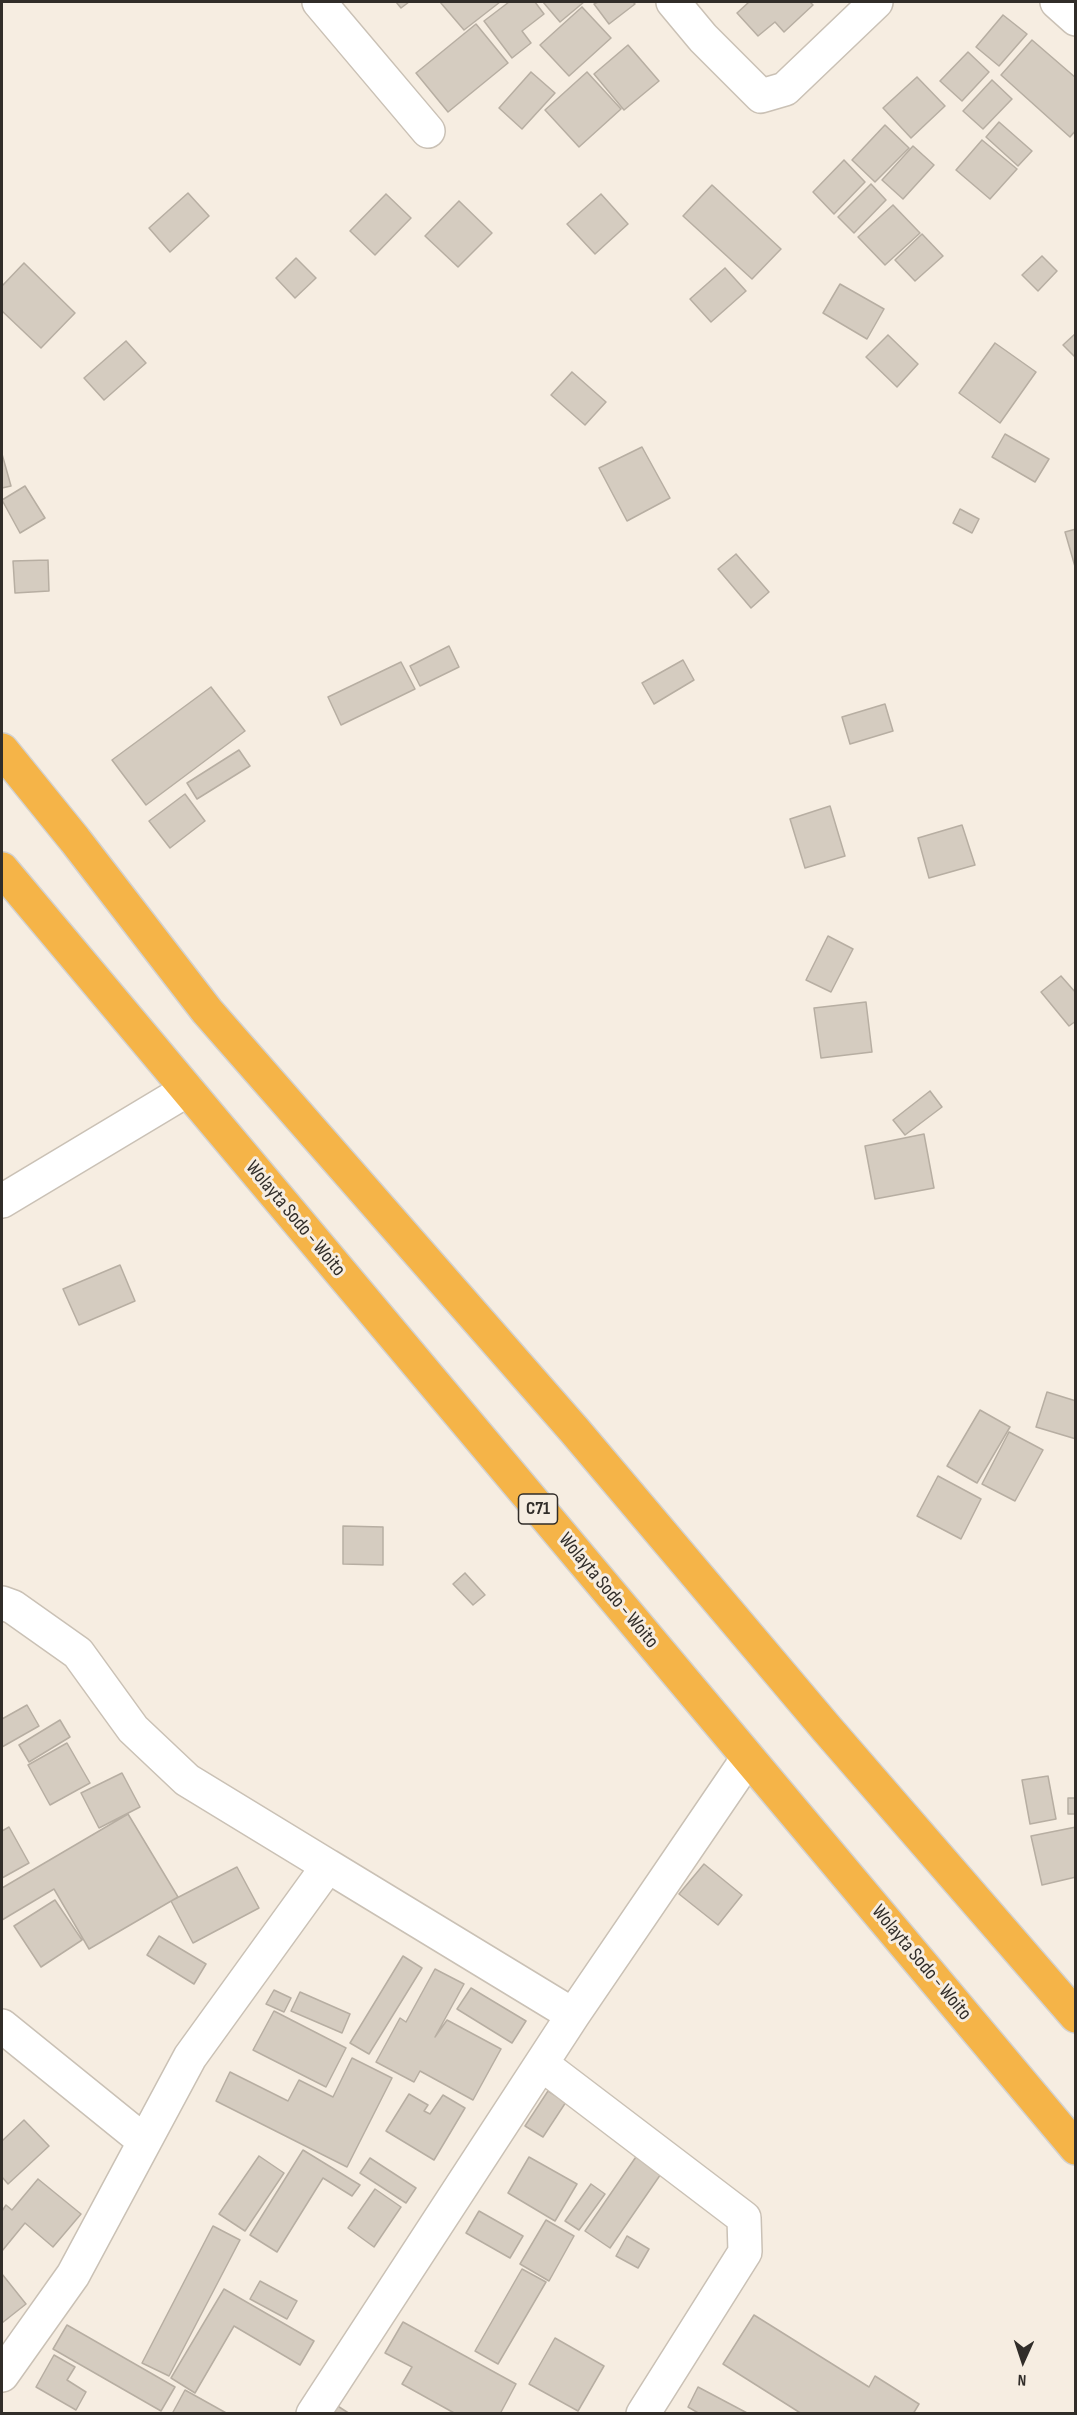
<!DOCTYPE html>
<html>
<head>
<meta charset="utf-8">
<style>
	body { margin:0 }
	#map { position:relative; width:1077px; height:2415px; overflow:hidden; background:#f6ede1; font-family:"Sofia Sans Condensed",sans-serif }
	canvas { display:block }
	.frame { position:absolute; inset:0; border:3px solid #312d29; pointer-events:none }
	.north { position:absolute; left:993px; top:2331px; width:60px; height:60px; -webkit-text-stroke:4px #f6ede1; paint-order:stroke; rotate:183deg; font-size:16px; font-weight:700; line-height:24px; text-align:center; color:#312d29 }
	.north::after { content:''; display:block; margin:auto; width:21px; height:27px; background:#312d29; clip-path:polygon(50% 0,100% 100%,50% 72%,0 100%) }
</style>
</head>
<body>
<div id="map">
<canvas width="1077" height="2415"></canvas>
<div class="frame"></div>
<div class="north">N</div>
</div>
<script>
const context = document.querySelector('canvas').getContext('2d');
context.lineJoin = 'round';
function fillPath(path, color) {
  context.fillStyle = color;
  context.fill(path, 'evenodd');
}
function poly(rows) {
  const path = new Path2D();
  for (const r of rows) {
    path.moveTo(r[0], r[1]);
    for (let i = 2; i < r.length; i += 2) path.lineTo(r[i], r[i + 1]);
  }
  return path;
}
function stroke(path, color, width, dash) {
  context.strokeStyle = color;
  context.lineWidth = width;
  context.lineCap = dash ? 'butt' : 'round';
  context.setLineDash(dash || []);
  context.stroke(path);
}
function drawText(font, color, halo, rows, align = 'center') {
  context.font = font + ' "Sofia Sans Condensed",sans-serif';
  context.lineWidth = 6;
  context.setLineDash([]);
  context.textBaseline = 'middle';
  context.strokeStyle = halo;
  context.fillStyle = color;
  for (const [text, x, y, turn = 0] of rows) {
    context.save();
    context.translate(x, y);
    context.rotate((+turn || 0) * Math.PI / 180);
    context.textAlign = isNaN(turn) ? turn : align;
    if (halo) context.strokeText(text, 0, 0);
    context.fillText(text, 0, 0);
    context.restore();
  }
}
const building = poly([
	[396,2,409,2,401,8,396,2],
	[440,2,500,2,464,30,440,2],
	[509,2,535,2,544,14,522,31,531,43,512,58,484,21,509,2],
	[543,2,584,2,560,22,543,2],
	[598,2,633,2,635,4,609,24,594,4,598,2],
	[749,2,810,2,813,5,784,32,775,22,758,36,737,13,749,2],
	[582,7,611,38,569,76,540,45,582,7],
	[1003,15,1027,34,999,66,976,47,1003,15],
	[476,24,508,63,448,112,416,73,476,24],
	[1032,40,1076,78,1076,130,1070,137,1001,75,1032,40],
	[628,45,659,81,624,110,594,74,628,45],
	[968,52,989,72,962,101,940,81,968,52],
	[531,72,555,93,522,129,499,108,531,72],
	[587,72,621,109,579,147,545,110,587,72],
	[917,77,945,106,911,138,883,108,917,77],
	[992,80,1012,99,983,129,963,111,992,80],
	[999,122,1032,151,1018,166,986,137,999,122],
	[885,125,909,148,875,182,852,160,885,125],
	[982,140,1017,169,990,199,956,170,982,140],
	[913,146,934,165,903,199,882,180,913,146],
	[844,160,865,182,834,214,813,192,844,160],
	[871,184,886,200,854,233,838,217,871,184],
	[712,185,781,249,752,279,683,216,712,185],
	[188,193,209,216,170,252,149,228,188,193],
	[386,194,411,218,375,255,350,231,386,194],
	[601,194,628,224,595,254,567,224,601,194],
	[459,201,492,233,458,267,425,236,459,201],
	[893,205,920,233,885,265,858,237,893,205],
	[922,234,943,256,915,281,895,260,922,234],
	[1042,256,1057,271,1038,291,1022,275,1042,256],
	[296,258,316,278,295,298,276,278,296,258],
	[24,263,75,313,41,348,2,311,2,286,24,263],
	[725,268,746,291,711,322,690,299,725,268],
	[840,284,884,309,867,339,823,313,840,284],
	[1076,333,1076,358,1063,345,1076,333],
	[888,335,918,364,897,387,866,357,888,335],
	[126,341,146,363,104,400,84,378,126,341],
	[995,343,1036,372,1000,423,959,393,995,343],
	[572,372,606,402,585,425,551,395,572,372],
	[1005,434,1049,459,1035,482,992,457,1005,434],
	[642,447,670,498,627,521,599,468,642,447],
	[2,454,11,486,2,488,2,454],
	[25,486,45,518,20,533,2,500,25,486],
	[960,509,979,519,972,533,953,523,960,509],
	[1076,529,1076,570,1065,532,1076,529],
	[736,554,769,592,751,608,718,569,736,554],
	[48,560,49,591,15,593,13,561,48,560],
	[449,646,459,667,420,686,410,666,449,646],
	[683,660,694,680,654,704,642,683,683,660],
	[401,662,415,689,341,725,328,697,401,662],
	[211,687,245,731,146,805,112,760,211,687],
	[885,704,893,731,850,744,842,717,885,704],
	[239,750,250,766,197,799,187,783,239,750],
	[185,794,205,821,170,848,149,821,185,794],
	[830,806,845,856,805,868,790,819,830,806],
	[962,825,975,865,929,878,918,838,962,825],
	[828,936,853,949,831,992,806,980,828,936],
	[1061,976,1076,993,1076,1021,1069,1026,1041,992,1061,976],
	[866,1002,872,1052,821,1058,814,1008,866,1002],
	[930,1091,942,1107,905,1135,893,1120,930,1091],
	[924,1134,934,1188,875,1199,865,1146,924,1134],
	[120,1265,135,1301,79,1325,63,1289,120,1265],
	[1047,1392,1076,1401,1076,1439,1036,1427,1047,1392],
	[980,1410,1010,1427,977,1483,947,1466,980,1410],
	[1009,1432,1043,1450,1015,1501,982,1484,1009,1432],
	[938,1476,981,1499,961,1539,917,1516,938,1476],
	[343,1526,383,1527,383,1565,343,1564,343,1526],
	[465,1573,485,1595,473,1605,453,1584,465,1573],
	[27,1705,39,1726,2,1747,2,1719,27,1705],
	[60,1720,70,1737,29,1762,19,1745,60,1720],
	[67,1743,90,1783,50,1805,28,1765,67,1743],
	[122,1773,140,1807,99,1828,81,1793,122,1773],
	[1048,1776,1056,1819,1030,1824,1022,1780,1048,1776],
	[1068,1798,1076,1798,1076,1814,1068,1814,1068,1798],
	[128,1814,178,1897,89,1949,54,1889,2,1920,2,1888,128,1814],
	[9,1827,29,1863,2,1878,2,1831,9,1827],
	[1076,1827,1076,1877,1042,1885,1031,1836,1076,1827],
	[704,1864,742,1895,718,1925,679,1894,704,1864],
	[237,1867,259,1908,193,1943,171,1901,237,1867],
	[55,1900,82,1940,41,1967,14,1926,55,1900],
	[159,1936,206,1964,194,1984,147,1955,159,1936],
	[403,1956,422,1968,369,2054,350,2043,403,1956],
	[435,1969,464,1984,435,2037,447,2020,501,2049,473,2100,420,2071,414,2082,376,2062,400,2018,406,2022,435,1969],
	[471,1988,526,2021,512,2043,457,2009,471,1988],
	[274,1990,291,1998,284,2012,266,2004,274,1990],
	[300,1992,350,2014,342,2033,291,2011,300,1992],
	[274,2011,346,2048,326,2087,253,2050,274,2011],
	[352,2058,392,2078,347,2167,216,2101,230,2072,288,2101,299,2080,333,2097,352,2058],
	[548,2091,566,2102,543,2137,525,2126,548,2091],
	[409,2094,428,2105,424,2111,430,2114,443,2095,465,2108,434,2160,386,2131,409,2094],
	[24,2120,49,2146,8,2184,2,2177,2,2141,24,2120],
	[303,2150,360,2185,352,2196,323,2178,277,2252,250,2235,303,2150],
	[640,2151,665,2168,610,2248,585,2231,640,2151],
	[259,2156,284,2173,245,2231,219,2214,259,2156],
	[529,2157,577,2184,555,2221,508,2193,529,2157],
	[370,2158,416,2188,406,2203,360,2173,370,2158],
	[38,2179,81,2214,53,2247,25,2223,2,2251,2,2211,6,2205,12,2210,38,2179],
	[591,2184,605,2194,579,2230,565,2221,591,2184],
	[375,2189,401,2207,374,2247,348,2228,375,2189],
	[479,2211,523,2236,510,2258,466,2233,479,2211],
	[546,2220,574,2236,549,2281,520,2264,546,2220],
	[213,2226,240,2240,169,2376,142,2363,213,2226],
	[627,2236,649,2249,638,2268,616,2256,627,2236],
	[522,2269,546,2282,498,2364,475,2351,522,2269],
	[2,2274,26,2304,2,2323,2,2274],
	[260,2281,297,2301,287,2319,250,2299,260,2281],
	[224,2289,314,2341,300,2365,234,2326,195,2393,171,2378,224,2289],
	[754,2315,869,2387,875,2376,919,2404,913,2414,802,2414,723,2364,754,2315],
	[403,2322,516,2384,500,2414,456,2414,402,2384,412,2367,385,2353,403,2322],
	[67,2325,175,2387,161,2411,53,2349,67,2325],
	[555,2338,604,2366,578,2411,529,2384,555,2338],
	[54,2355,75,2367,67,2380,86,2392,76,2410,36,2387,54,2355],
	[698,2387,749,2414,700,2414,688,2407,698,2387],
	[185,2390,228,2414,172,2414,185,2390],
	[333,2403,350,2414,326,2414,333,2403]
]);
const minor = poly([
	[319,2,428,131],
	[673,2,703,38,761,96,785,89,876,2],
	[1057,2,1076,19],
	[2,1201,187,1090],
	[2,1603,13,1607,78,1653,133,1729,187,1780,328,1866],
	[2,2026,144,2141],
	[543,2065,744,2218,745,2252,643,2414],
	[2,2375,73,2275,190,2057,328,1866,573,2015],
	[313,2414,573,2015,748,1758]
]);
const highway = poly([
	[2,750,75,840,207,1011,575,1431,827,1729,1076,2016],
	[2,869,1076,2148]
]);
const shields = [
	[538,1509,39]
];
const shieldNames = [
	["C71",538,1509]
];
const streetNames = [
	["Wolayta Sodo - Woito",295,1219,50],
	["Wolayta Sodo - Woito",608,1591,50],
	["Wolayta Sodo - Woito",921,1963,50]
];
fillPath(building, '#d5ccc0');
stroke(building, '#b7aea2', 1.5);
stroke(minor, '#cac1b5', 36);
stroke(highway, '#d2d1d0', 36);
stroke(minor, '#fff', 33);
stroke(highway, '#f5b448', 33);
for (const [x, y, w] of shields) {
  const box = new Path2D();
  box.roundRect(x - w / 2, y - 15, w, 30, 4.5);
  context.fillStyle = '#f6ede1';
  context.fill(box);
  stroke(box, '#312d29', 1.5);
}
drawText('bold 18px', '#312d29', null, shieldNames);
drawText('20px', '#312d29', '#f6ede1', streetNames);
</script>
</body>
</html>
